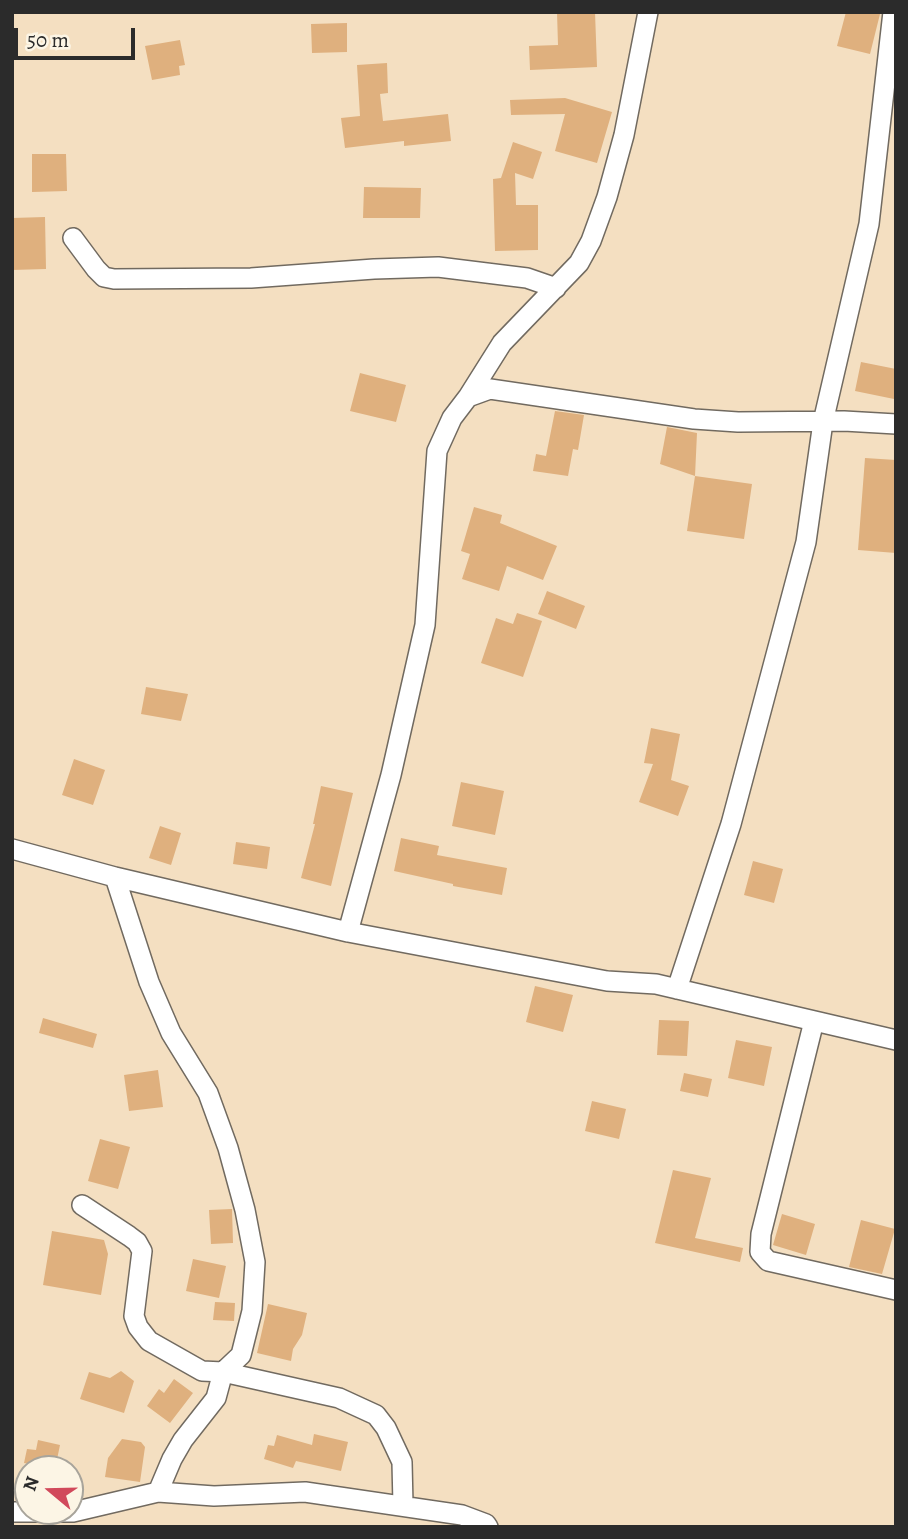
<!DOCTYPE html>
<html>
<head>
<meta charset="utf-8">
<style>
	body { margin:0 }
	#map { position:relative; width:908px; height:1539px; overflow:hidden; background:#f4dfc1; font-family:Alegreya,serif }
	canvas { display:block }
	.frame { position:absolute; inset:0; border:14px solid #2b2b2b; pointer-events:none }
	.north { position:absolute; left:14px; top:1455px; width:70px; height:70px; box-sizing:border-box; background:#fcf5e5; border:2px solid #a8a49b; border-radius:50%; rotate:289deg; font-size:19px; font-weight:700; line-height:28px; text-align:center; color:#2b2b2b }
	.north::after { content:''; display:block; margin:auto; width:24px; height:32px; background:#d1495b; clip-path:polygon(50% 0,100% 100%,50% 72%,0 100%) }
	.scale { position:absolute; left:14px; top:28px; width:121px; height:32px; box-sizing:border-box; border:4px solid #2b2b2b; border-top:0; padding-left:9px; font-size:21px; line-height:24px; white-space:nowrap; color:#2b2b2b; -webkit-text-stroke:5px #fcf5e5; paint-order:stroke }
</style>
</head>
<body>
<div id="map">
<canvas width="908" height="1539"></canvas>
<div class="frame"></div>
<div class="north">N</div>
<div class="scale">50 m</div>
</div>
<script>
const context = document.querySelector('canvas').getContext('2d');
context.lineJoin = 'round';
function fillPath(path, color) {
  context.fillStyle = color;
  context.fill(path, 'evenodd');
}
function poly(rows) {
  const path = new Path2D();
  for (const r of rows) {
    path.moveTo(r[0], r[1]);
    for (let i = 2; i < r.length; i += 2) path.lineTo(r[i], r[i + 1]);
  }
  return path;
}
function stroke(path, color, width, dash) {
  context.strokeStyle = color;
  context.lineWidth = width;
  context.lineCap = dash ? 'butt' : 'round';
  context.setLineDash(dash || []);
  context.stroke(path);
}
const building = poly([
	[557,12,595,12,597,67,530,70,529,46,558,45],
	[846,12,880,14,870,54,837,46],
	[347,23,347,52,312,53,311,24],
	[180,40,185,65,179,66,180,75,152,80,145,46],
	[387,63,388,93,380,94,383,121,448,114,451,141,404,146,404,141,345,148,341,118,360,116,357,65],
	[565,98,612,112,597,163,555,151,565,114,511,115,510,100],
	[513,142,542,152,533,179,515,173,516,205,538,205,538,250,495,251,493,179,501,178],
	[32,154,66,154,67,191,32,192],
	[364,187,421,188,420,218,363,218],
	[45,217,46,269,12,270,12,218],
	[861,362,896,369,894,399,855,391],
	[360,373,406,385,396,422,350,411],
	[555,411,584,415,578,450,573,449,568,476,533,471,536,454,546,456],
	[667,427,697,433,695,476,660,464],
	[865,458,896,460,896,553,858,550],
	[695,476,752,484,744,539,687,531],
	[474,507,502,515,500,523,557,546,543,580,507,566,499,591,462,579,470,554,461,551],
	[547,591,585,606,576,629,538,614],
	[517,613,542,621,523,677,481,663,496,618,513,624],
	[146,687,188,694,181,721,141,714],
	[651,728,680,734,671,780,689,786,678,816,639,802,653,764,644,763],
	[74,759,105,770,93,805,62,795],
	[461,782,504,791,495,835,452,826],
	[321,786,353,793,331,886,301,878,315,824,313,824],
	[160,826,181,833,171,865,149,858],
	[401,838,439,846,437,855,507,868,502,895,453,886,453,884,394,871],
	[236,842,270,847,267,869,233,864],
	[753,861,783,869,774,903,744,895],
	[535,986,573,995,563,1032,526,1022],
	[43,1018,97,1034,93,1048,39,1033],
	[659,1020,689,1021,687,1056,657,1055],
	[736,1040,772,1047,764,1086,728,1078],
	[158,1070,163,1107,129,1111,124,1075],
	[684,1073,712,1079,708,1097,680,1091],
	[592,1101,626,1109,619,1139,585,1131],
	[100,1139,130,1147,118,1189,88,1181],
	[673,1170,711,1178,695,1238,743,1248,740,1262,655,1243],
	[232,1209,233,1243,211,1244,209,1210],
	[782,1214,815,1224,806,1255,773,1245],
	[861,1220,895,1229,882,1274,849,1267],
	[52,1231,104,1240,108,1254,101,1295,43,1285],
	[193,1259,226,1266,219,1298,186,1291],
	[215,1302,235,1303,234,1321,213,1320],
	[268,1304,307,1313,302,1335,293,1349,291,1361,257,1353],
	[121,1371,134,1381,124,1413,80,1399,89,1372,110,1378],
	[174,1379,193,1393,170,1423,147,1406,159,1389,164,1393],
	[314,1434,348,1442,341,1471,296,1461,293,1468,264,1459,268,1445,274,1446,277,1435,312,1445],
	[122,1439,141,1442,145,1447,140,1482,105,1477,108,1458],
	[38,1440,60,1445,55,1469,24,1463,27,1449,36,1450]
]);
const minor = poly([
	[73,238,96,269,104,277,114,279,251,278,374,269,438,267,527,278,556,288],
	[468,397,502,343,579,263,591,241,607,197,624,135,648,12],
	[12,849,115,877,348,932,607,981,656,984,896,1040],
	[115,877,149,982,171,1033,208,1093,228,1148,245,1210,255,1262,252,1311,241,1355,223,1372,216,1398,183,1440,172,1459,158,1492],
	[348,932,391,775,425,625,437,451,452,418,468,397,490,389,694,419,738,422,844,421,896,424],
	[677,989,731,824,806,542,823,422,869,224,893,12],
	[814,1021,761,1234,760,1252,768,1261,896,1290],
	[82,1205,129,1236,137,1242,142,1251,134,1316,138,1327,149,1341,202,1371,223,1372,339,1398,376,1415,386,1428,402,1462,403,1505],
	[12,1512,73,1512,158,1492,214,1496,305,1492,462,1515,486,1524,488,1527]
]);
fillPath(building, '#dfb07e');
stroke(minor, '#716a60', 22);
stroke(minor, '#fff', 19);
</script>
</body>
</html>
